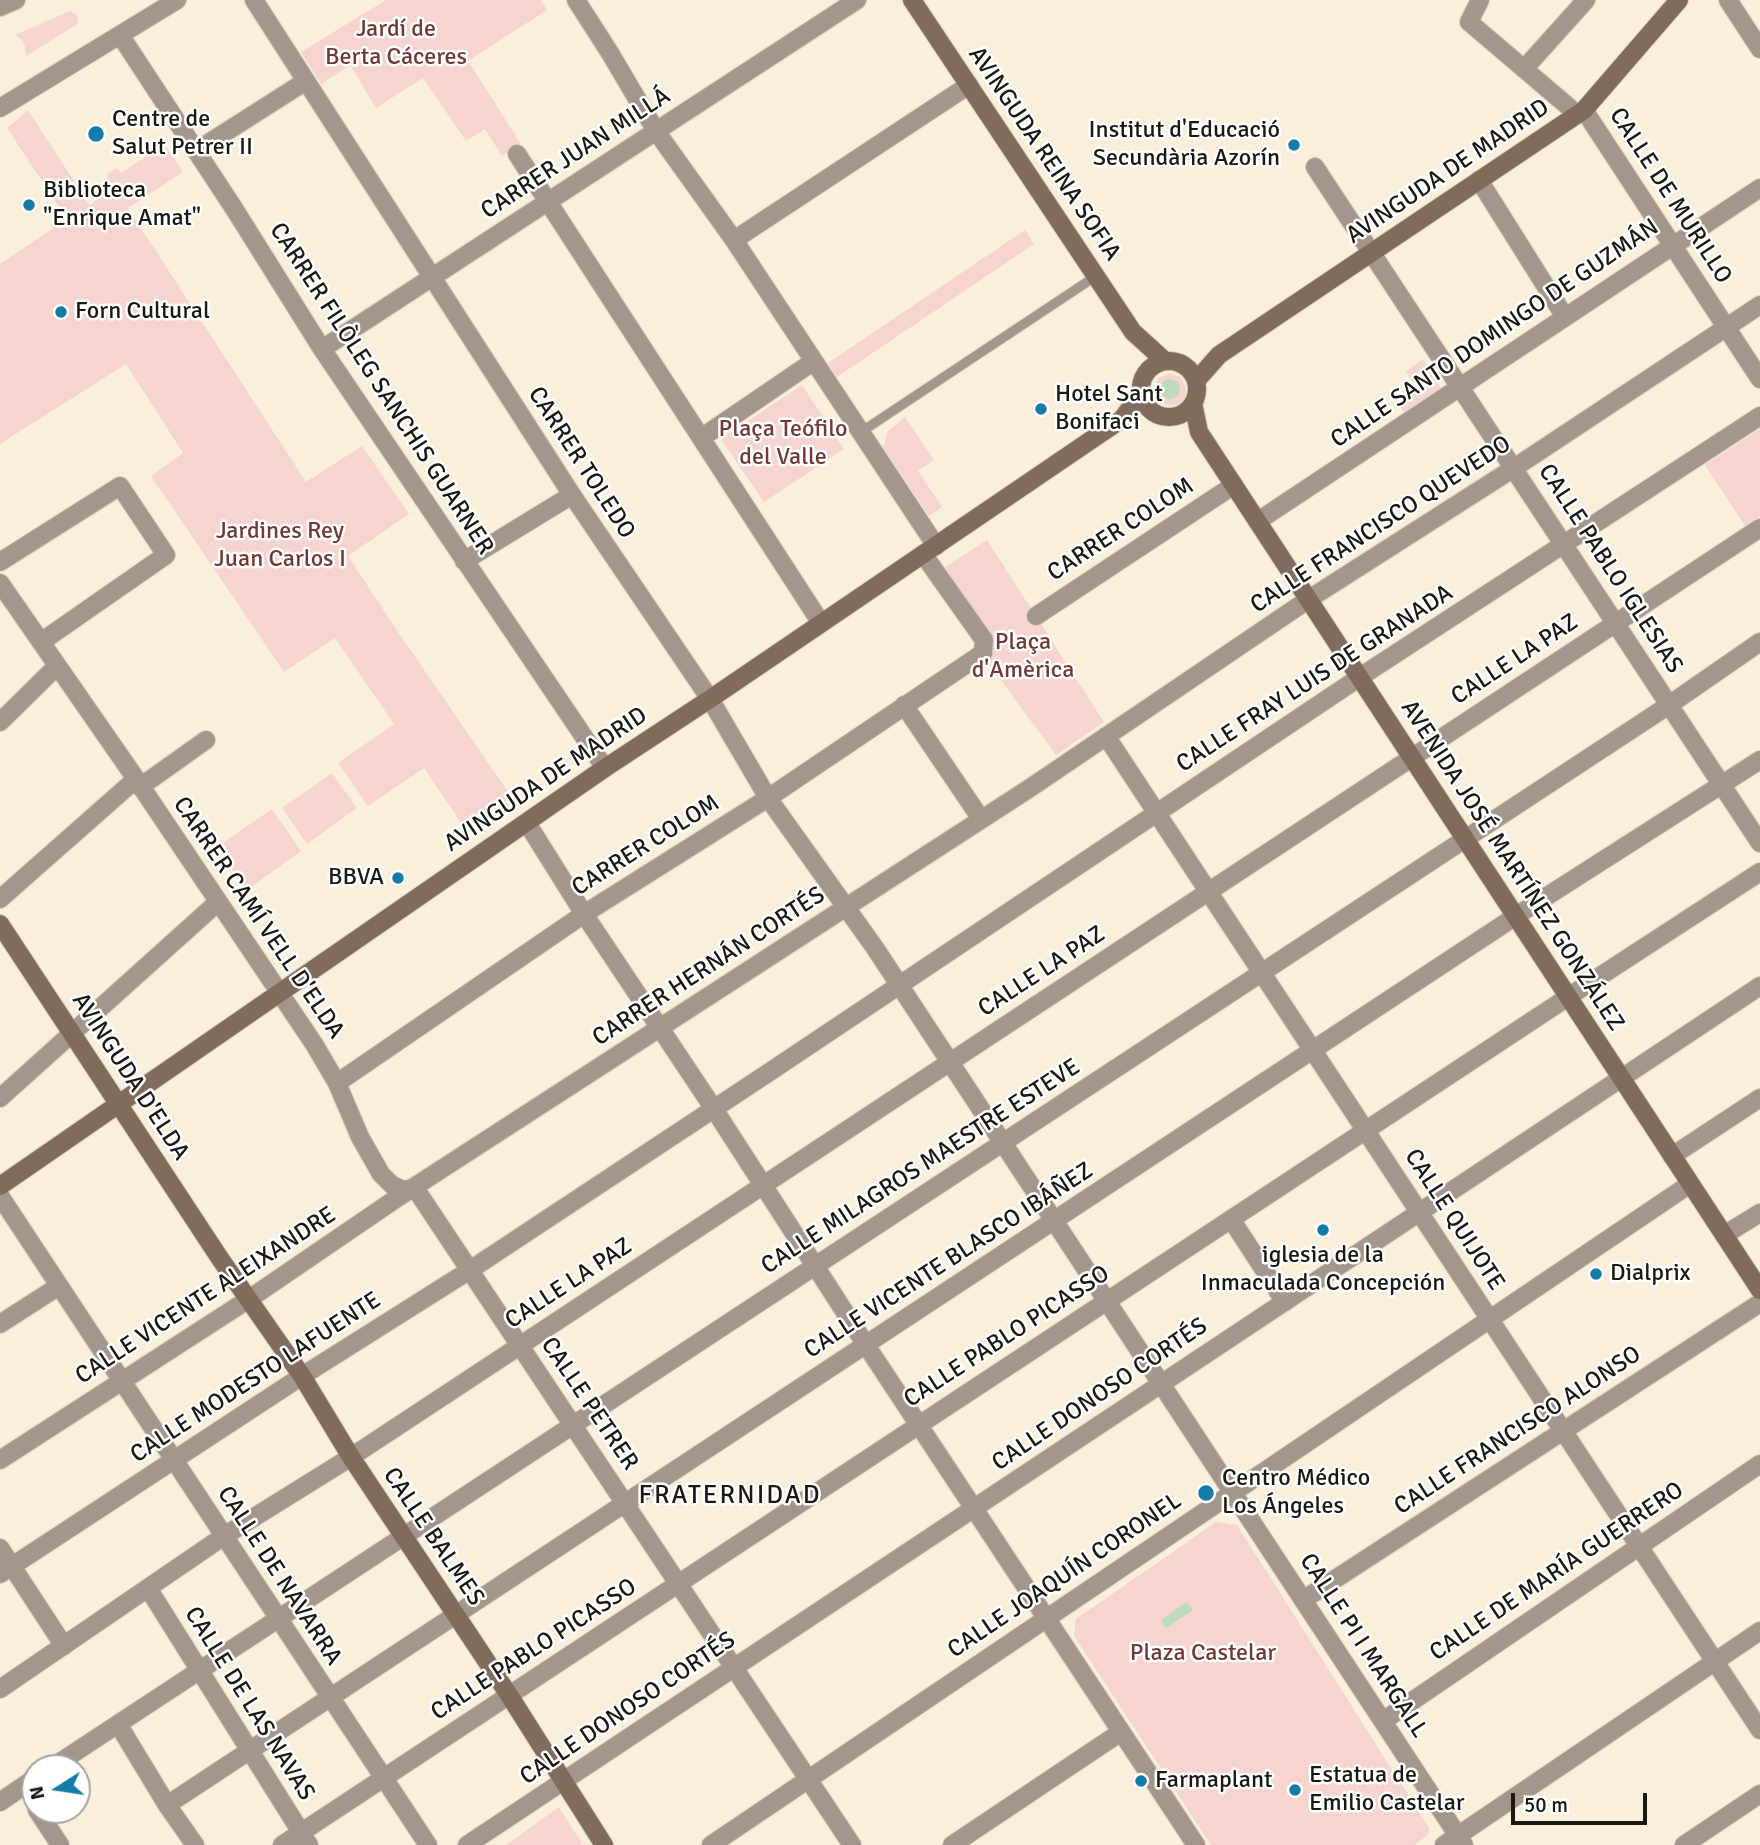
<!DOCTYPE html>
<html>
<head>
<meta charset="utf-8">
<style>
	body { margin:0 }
	#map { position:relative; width:1760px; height:1845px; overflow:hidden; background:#f9efdb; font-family:Signika,sans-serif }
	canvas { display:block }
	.north { position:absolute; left:21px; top:1754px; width:70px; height:70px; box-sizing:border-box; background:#fff; border:2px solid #a4a39f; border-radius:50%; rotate:258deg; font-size:19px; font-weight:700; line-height:28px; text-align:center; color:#1b1810 }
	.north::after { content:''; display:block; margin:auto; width:24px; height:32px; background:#137da7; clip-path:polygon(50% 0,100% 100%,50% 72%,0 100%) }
	.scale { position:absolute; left:1511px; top:1793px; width:136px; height:32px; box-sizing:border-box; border:4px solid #1b1810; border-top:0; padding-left:9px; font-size:21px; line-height:24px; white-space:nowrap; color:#1b1810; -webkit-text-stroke:5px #fff; paint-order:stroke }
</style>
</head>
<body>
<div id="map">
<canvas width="1760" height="1845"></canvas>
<div class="north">N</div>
<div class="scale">50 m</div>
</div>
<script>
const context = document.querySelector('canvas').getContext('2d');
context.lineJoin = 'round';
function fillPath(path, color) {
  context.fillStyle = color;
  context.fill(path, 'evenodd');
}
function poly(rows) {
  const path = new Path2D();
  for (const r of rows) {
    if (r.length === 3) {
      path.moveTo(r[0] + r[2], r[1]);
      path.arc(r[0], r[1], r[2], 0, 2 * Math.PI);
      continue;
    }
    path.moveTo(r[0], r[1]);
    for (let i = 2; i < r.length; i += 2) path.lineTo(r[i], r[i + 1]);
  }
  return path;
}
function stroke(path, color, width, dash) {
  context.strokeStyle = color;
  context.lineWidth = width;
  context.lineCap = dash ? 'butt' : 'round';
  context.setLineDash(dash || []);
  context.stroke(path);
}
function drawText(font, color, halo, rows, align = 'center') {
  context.font = font + ' Signika,sans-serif';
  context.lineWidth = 5;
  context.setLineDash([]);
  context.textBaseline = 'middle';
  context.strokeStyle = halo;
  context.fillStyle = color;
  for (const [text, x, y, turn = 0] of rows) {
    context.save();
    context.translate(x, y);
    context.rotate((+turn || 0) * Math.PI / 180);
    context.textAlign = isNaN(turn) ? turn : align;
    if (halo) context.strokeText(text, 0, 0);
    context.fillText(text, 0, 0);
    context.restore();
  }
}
const green = poly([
	[386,0,541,0,547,10,468,61,521,144,502,156,485,129,466,141,423,78,376,108,350,65,321,84,301,52],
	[70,11,78,16,77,24,26,56,25,47,23,41,15,35],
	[28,110,90,206,100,196,107,182,108,173,117,168,121,173,164,144,183,172,128,208,306,482,362,446,409,514,348,556,396,629,515,802,468,833,424,768,368,806,338,763,394,724,335,638,284,672,151,476,183,453,126,364,0,444,0,264,67,219,7,128],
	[1025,230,1034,244,837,377,828,363],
	[1423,359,1441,388,1404,412,1394,397,1414,384,1406,371],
	[1169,373,1181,377,1186,388,1186,394,1183,400,1178,404,1172,405,1165,405,1160,401,1154,390,1158,378],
	[802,385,844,449,764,502,721,439],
	[905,417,934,460,918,471,942,507,929,516,883,447,888,431],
	[1760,429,1760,516,1745,526,1705,465],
	[987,540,1104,722,1056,755,986,660,992,650,993,640,945,567],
	[332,773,357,808,307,844,282,808],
	[272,809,301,851,247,890,217,847],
	[1216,1522,1237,1525,1429,1828,1428,1835,1414,1845,1211,1845,1074,1636,1076,1619],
	[559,1807,583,1845,506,1845]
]);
const water = poly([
	[1170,389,10],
	[1187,1602,1193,1610,1166,1628,1161,1620]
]);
const lane = poly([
	[861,432,1096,276]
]);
const street = poly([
	[254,0,572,495,710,699,768,798,875,948,1464,1845],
	[576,0,610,53,656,131,734,240,936,546],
	[1480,0,1469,22,1577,114],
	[1728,0,1760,49],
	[0,7,16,0],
	[120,35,235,210,322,349,605,768],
	[1524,69,1586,0],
	[0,108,177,0],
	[1584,110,1760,379],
	[196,151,306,81],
	[517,154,821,623],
	[1315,167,1760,843],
	[1479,180,1565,317],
	[734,240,969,85],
	[322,349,857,0],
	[701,438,814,361],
	[1258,521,1760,188],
	[464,561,572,495],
	[0,562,120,486,166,555,41,642],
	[0,583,136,779,314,1044,337,1083,360,1137,381,1174,392,1185,403,1190,415,1188,852,1845],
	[1036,616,1234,485],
	[904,705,981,819],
	[0,722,57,666],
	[1106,736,1760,1730],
	[140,787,206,740],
	[527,823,584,914,714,1109,866,1345,1196,1845],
	[0,899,136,779],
	[337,1083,584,914,768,798,983,653,984,640,923,554],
	[0,1098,218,902],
	[1672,1156,1760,1098],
	[0,1196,428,1845],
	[1231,1219,1285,1302],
	[1724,1235,1760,1213],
	[0,1324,59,1286],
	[0,1460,249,1299,397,1198,1030,788,1309,599,1514,468,1760,305],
	[0,1548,64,1646],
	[0,1574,302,1376,470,1270,768,1073,1360,677,1760,416],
	[148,1588,309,1845],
	[1303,1600,1760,1303],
	[0,1689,224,1536,351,1457,1760,528],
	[1383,1721,1760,1464],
	[118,1724,167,1805,195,1845],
	[51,1768,1669,705,1760,642],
	[0,1802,35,1778],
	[167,1805,1516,916,1760,760],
	[37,1810,60,1845],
	[282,1845,1568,997,1760,872],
	[467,1845,1760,986],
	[711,1845,1690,1184],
	[952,1845,1121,1732],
	[1444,1845,1760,1631],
	[1684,1845,1760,1794]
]);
const secondary = poly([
	[912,0,1133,332,1165,361],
	[1169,389,28],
	[1196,381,1219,355,1584,110,1679,0],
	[1193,403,1199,432,1760,1290],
	[0,924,219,1257,302,1376,351,1457,509,1695,604,1845],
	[0,1186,605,768,710,699,1122,419,1141,393]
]);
const markers = [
	[96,134,9,"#137da7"],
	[1294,145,7,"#137da7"],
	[29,205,7,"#137da7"],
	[61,312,7,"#137da7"],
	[1041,409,7,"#137da7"],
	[398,878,7,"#137da7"],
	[1323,1230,7,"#137da7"],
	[1596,1274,7,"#137da7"],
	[1206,1493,9,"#137da7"],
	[1141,1781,7,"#137da7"],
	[1295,1790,7,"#137da7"]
];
const parkNames = [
	["Jardí de",396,30],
	["Berta Cáceres",396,58],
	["Plaça Teófilo",783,430],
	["del Valle",783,458],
	["Jardines Rey",280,532],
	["Juan Carlos I",280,560],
	["Plaça",1023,643],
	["d'Amèrica",1023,671],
	["Plaza Castelar",1203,1654]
];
const poiNames = [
	["Centre de",112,120],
	["Salut Petrer II",112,148],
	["Institut d'Educació",1280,131,"right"],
	["Secundària Azorín",1280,159,"right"],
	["Biblioteca",43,191],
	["\"Enrique Amat\"",43,219],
	["Forn Cultural",75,312],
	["Hotel Sant",1055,395],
	["Bonifaci",1055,423],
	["BBVA",384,878,"right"],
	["iglesia de la",1323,1256,"center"],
	["Inmaculada Concepción",1323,1284,"center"],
	["Dialprix",1610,1274],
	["Centro Médico",1222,1479],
	["Los Ángeles",1222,1507],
	["Estatua de",1309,1776],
	["Emilio Castelar",1309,1804],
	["Farmaplant",1155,1781]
];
const streetNames = [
	["CARRER JUAN MILLÁ",576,154,-33],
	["AVINGUDA REINA SOFIA",1044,154,56],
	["AVINGUDA DE MADRID",1448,172,-34],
	["CALLE DE MURILLO",1670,196,57],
	["CALLE SANTO DOMINGO DE GUZMÁN",1495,334,-34],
	["CARRER FILÒLEG SANCHIS GUARNER",381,389,57],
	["CARRER TOLEDO",581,463,57],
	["CALLE FRANCISCO QUEVEDO",1381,525,-33],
	["CARRER COLOM",1121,530,-33],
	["CALLE PABLO IGLESIAS",1610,569,57],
	["CALLE LA PAZ",1515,660,-33],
	["CALLE FRAY LUIS DE GRANADA",1315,679,-33],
	["AVINGUDA DE MADRID",546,780,-34],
	["CARRER COLOM",646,846,-32],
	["AVENIDA JOSÉ MARTÍNEZ GONZÁLEZ",1512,866,57],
	["CARRER CAMÍ VELL D'ELDA",258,918,56],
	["CARRER HERNÁN CORTÉS",709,967,-33],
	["CALLE LA PAZ",1042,972,-33],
	["AVINGUDA D'ELDA",130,1077,57],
	["CALLE MILAGROS MAESTRE ESTEVE",921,1167,-33],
	["CALLE QUIJOTE",1454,1220,57],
	["CALLE VICENTE BLASCO IBÁÑEZ",949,1261,-33],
	["CALLE LA PAZ",569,1284,-33],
	["CALLE VICENTE ALEIXANDRE",206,1296,-33],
	["CALLE PABLO PICASSO",1007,1337,-33],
	["CALLE MODESTO LAFUENTE",256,1378,-33],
	["CALLE DONOSO CORTÉS",1100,1395,-34],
	["CALLE PETRER",589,1404,56],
	["CALLE FRANCISCO ALONSO",1518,1431,-33],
	["CALLE BALMES",433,1537,56],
	["CALLE DE MARÍA GUERRERO",1557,1572,-34],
	["CALLE DE NAVARRA",279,1576,57],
	["CALLE JOAQUÍN CORONEL",1065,1576,-34],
	["CALLE PI I MARGALL",1363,1646,57],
	["CALLE PABLO PICASSO",534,1650,-33],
	["CALLE DE LAS NAVAS",249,1704,58],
	["CALLE DONOSO CORTÉS",628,1709,-34]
];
const neighbourhoodNames = [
	["FRATERNIDAD",730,1496]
];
fillPath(green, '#f6d4d0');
fillPath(water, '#bfdbbd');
stroke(lane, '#d5cdbb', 11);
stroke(street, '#d5cdbb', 20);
stroke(secondary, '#d5cdbb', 20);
stroke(lane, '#a4968c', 9);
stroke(street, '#a4968c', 18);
stroke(secondary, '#806b5d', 18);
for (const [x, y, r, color] of markers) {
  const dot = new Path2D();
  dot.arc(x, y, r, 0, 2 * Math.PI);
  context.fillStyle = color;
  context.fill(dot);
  stroke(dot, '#fff', 2.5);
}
drawText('24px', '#713935', '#fff', parkNames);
drawText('24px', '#1b1810', '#fff', poiNames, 'left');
drawText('24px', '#1b1810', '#fff', streetNames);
context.letterSpacing = '2px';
drawText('26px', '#1b1810', '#fff', neighbourhoodNames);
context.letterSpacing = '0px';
</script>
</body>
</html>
